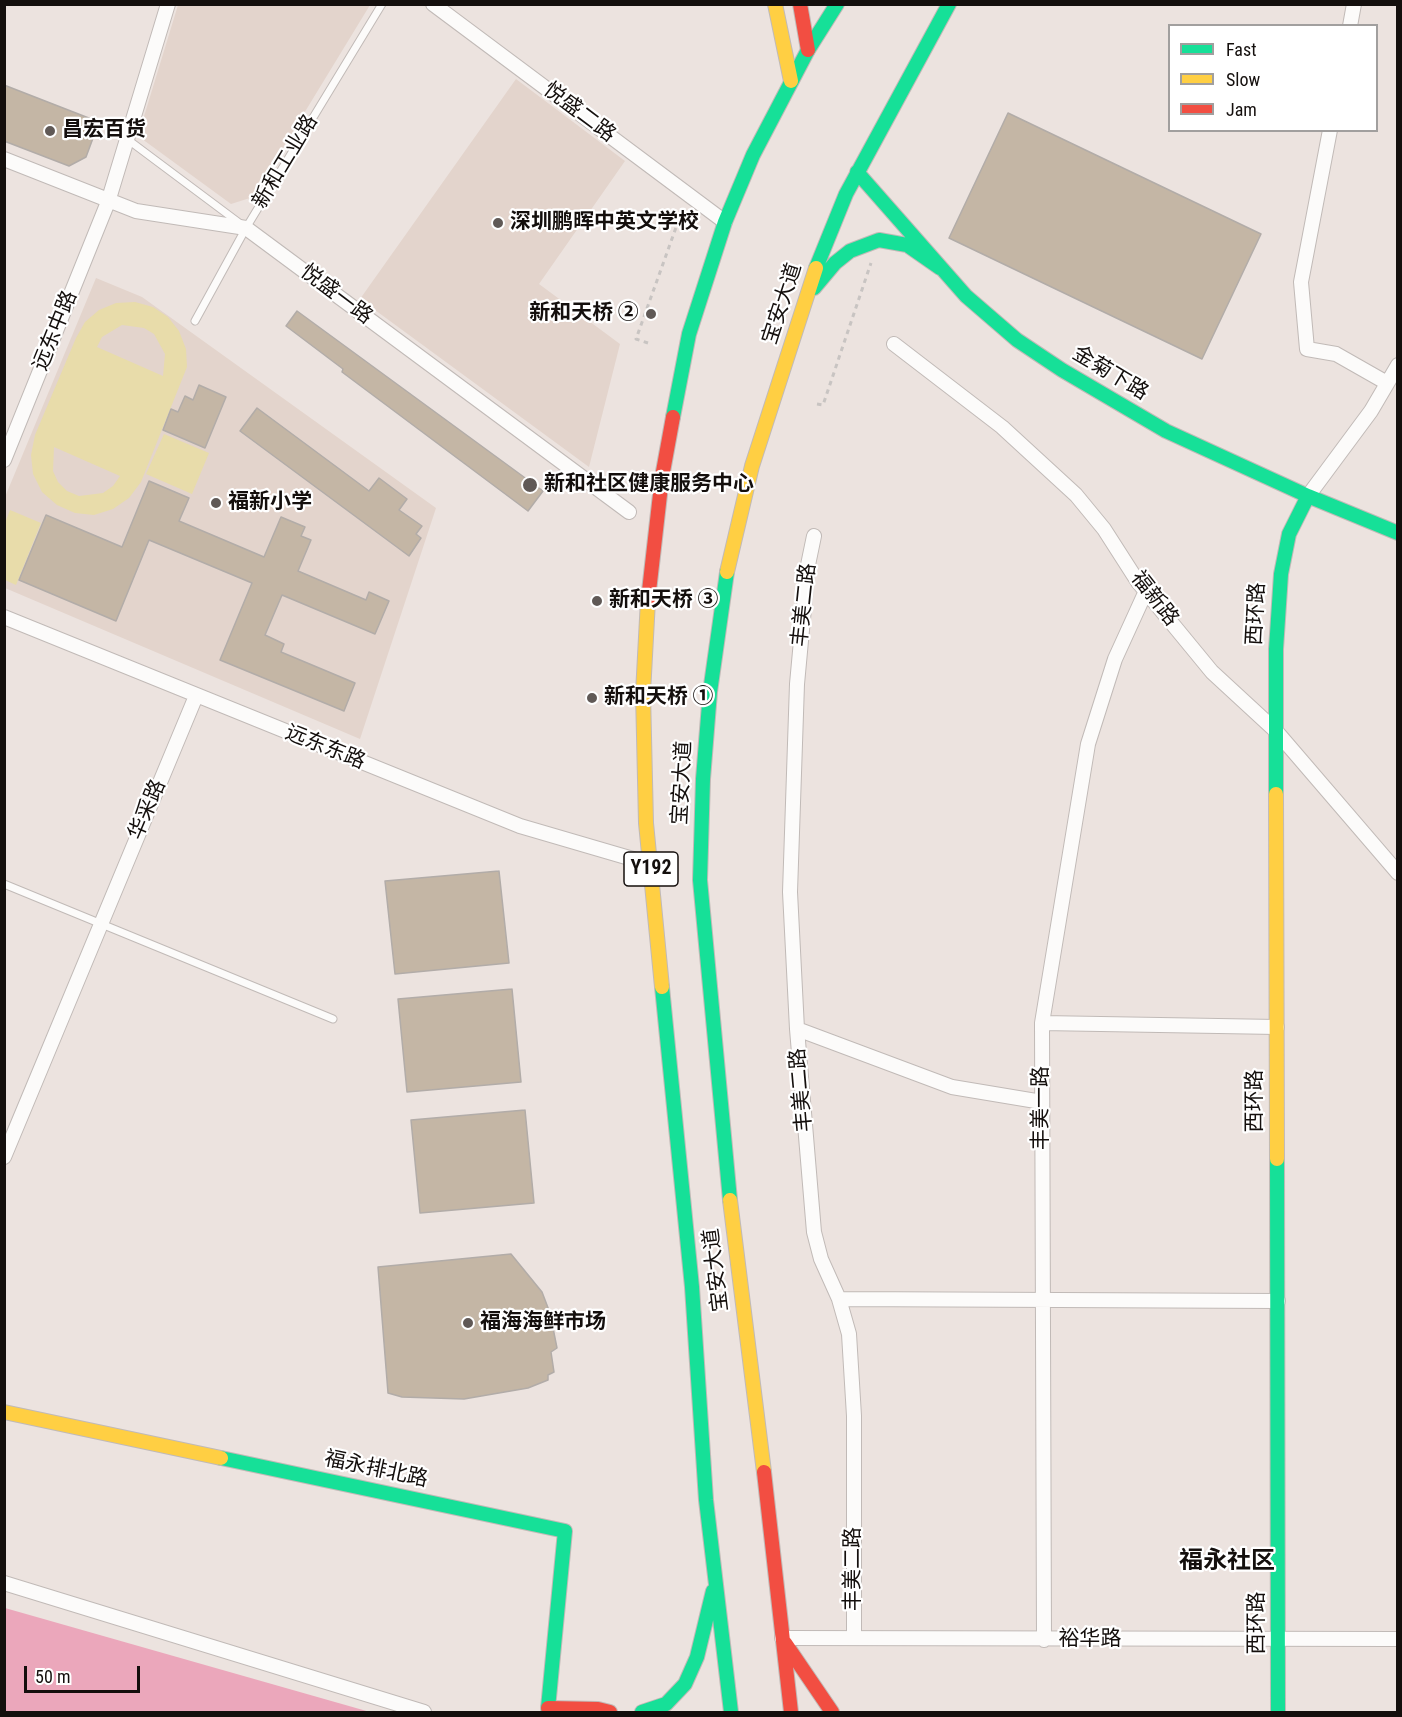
<!DOCTYPE html>
<html>
<head>
<meta charset="utf-8">
<style>
	body { margin:0 }
	#map { position:relative; width:1402px; height:1717px; overflow:hidden; background:#ece3df; font-family:"Roboto Condensed",sans-serif }
	canvas { display:block }
	.frame { position:absolute; inset:0; border:6px solid #140f0d; pointer-events:none }
	.legend { position:absolute; left:1168px; top:24px; width:210px; height:108px; box-sizing:border-box; background:#fff; border:2px solid #a19f9e; margin:0; padding:8px 10px; list-style:none; font-size:18px; color:#140f0d }
	.legend li { display:flex; align-items:center; gap:12px; height:30px }
	.legend b { width:30px; border:2px solid #a19f9e }
	.scale { position:absolute; left:24px; top:1666px; width:116px; height:27px; box-sizing:border-box; border:3px solid #140f0d; border-top:0; padding-left:8px; font-size:18px; line-height:21px; white-space:nowrap; color:#140f0d; -webkit-text-stroke:4px #fff; paint-order:stroke }
</style>
</head>
<body>
<div id="map">
<canvas width="1402" height="1717"></canvas>
<div class="frame"></div>
<ul class="legend">
<li><b style="height:8px;background:#16e098"></b>Fast</li>
<li><b style="height:8px;background:#ffcf43"></b>Slow</li>
<li><b style="height:8px;background:#f24e42"></b>Jam</li>
</ul>
<div class="scale">50 m</div>
</div>
<script>
const context = document.querySelector('canvas').getContext('2d');
context.lineJoin = 'round';
function fillPath(path, color) {
  context.fillStyle = color;
  context.fill(path, 'evenodd');
}
function poly(rows) {
  const path = new Path2D();
  for (const r of rows) {
    path.moveTo(r[0], r[1]);
    for (let i = 2; i < r.length; i += 2) path.lineTo(r[i], r[i + 1]);
  }
  return path;
}
function stroke(path, color, width, dash) {
  context.strokeStyle = color;
  context.lineWidth = width;
  context.lineCap = dash ? 'butt' : 'round';
  context.setLineDash(dash || []);
  context.stroke(path);
}
function drawText(font, color, halo, rows, align = 'center') {
  context.font = font + ' "Roboto Condensed","Noto Sans SC",sans-serif';
  context.lineWidth = 4.5;
  context.setLineDash([]);
  context.textBaseline = 'middle';
  context.strokeStyle = halo;
  context.fillStyle = color;
  for (const [text, x, y, turn = 0] of rows) {
    context.save();
    context.translate(x, y);
    context.rotate((+turn || 0) * Math.PI / 180);
    context.textAlign = isNaN(turn) ? turn : align;
    if (halo) context.strokeText(text, 0, 0);
    context.fillText(text, 0, 0);
    context.restore();
  }
}
const built = poly([
	[178,5,370,5,253,197,231,204,138,136],
	[516,79,625,161,539,284,620,344,589,467,360,299],
	[96,278,142,297,436,508,360,739,5,588,5,497]
]);
const green = poly([
	[135,302,153,307,168,317,179,331,186,349,187,367,141,482,129,498,113,509,94,515,75,513,57,505,42,492,33,474,31,455,35,435,76,338,85,322,99,310,116,303],
	[122,325,144,328,154,334,165,354,163,376,97,347,102,337],
	[54,447,120,476,113,486,103,493,79,496,67,491,58,482,53,471],
	[164,434,209,453,192,494,146,474],
	[10,510,41,523,16,585,5,580,5,523]
]);
const water = poly([
	[4,1608,5,1608,370,1712,5,1712]
]);
const building = poly([
	[4,85,99,122,86,157,69,166,4,141,4,85],
	[1008,113,1261,234,1202,359,949,238,1008,113],
	[297,311,543,491,528,511,342,372,343,369,286,326,297,311],
	[199,385,226,397,205,448,163,430,171,409,178,412,185,396,193,400,199,385],
	[257,408,369,491,379,478,407,499,399,510,422,526,416,534,421,538,409,556,240,431,257,408],
	[149,481,189,498,179,521,264,557,281,517,305,527,301,536,311,540,298,571,366,600,369,592,389,601,375,634,282,595,265,635,284,644,281,652,355,683,344,711,220,660,252,583,149,540,116,621,19,580,46,515,122,547,149,481],
	[499,871,509,963,395,974,385,881,499,871],
	[512,989,521,1082,407,1092,398,999,512,989],
	[525,1110,534,1203,420,1213,411,1120,525,1110],
	[511,1254,542,1292,550,1313,557,1348,551,1352,554,1372,548,1375,548,1380,528,1388,464,1399,402,1397,388,1393,378,1267,511,1254]
]);
const path = poly([
	[648,343,636,339,678,222,686,208],
	[817,404,823,405,871,263]
]);
const lane = poly([
	[127,139,242,225],
	[195,321,246,228,382,4],
	[4,884,333,1019]
]);
const street = poly([
	[433,4,725,222],
	[1350,26,1354,4],
	[1330,130,1301,282,1307,349,1336,354,1387,383],
	[4,159,136,211,246,228,629,512],
	[894,344,1002,427,1076,495,1104,529,1138,582,1212,672,1276,731,1398,873],
	[4,460,108,202,168,4],
	[1308,496,1371,411,1398,365],
	[814,536,808,565,797,684,790,892,797,1029,814,1232,821,1259,839,1299,849,1334,854,1416,854,1638],
	[4,617,520,826,650,864],
	[1042,1023,1277,1027],
	[797,1029,952,1087,1042,1102],
	[4,1157,196,696],
	[839,1299,1278,1301],
	[4,1583,424,1712],
	[782,1638,1398,1639],
	[1044,1640,1042,1023,1088,744,1115,659,1146,591]
]);
const fast = poly([
	[857,172,966,296,1017,340,1062,370,1166,431,1308,496,1398,533],
	[816,268,846,194,949,4],
	[814,288,835,263,850,251,879,240,907,245,940,268],
	[673,417,689,334,725,222,753,155,808,50,837,4],
	[727,572,710,692,703,779,700,880,730,1200],
	[1276,794,1276,649,1281,574,1289,534,1308,496],
	[662,987,692,1287,706,1500,731,1712],
	[1277,1159,1278,1712],
	[221,1458,565,1531,548,1708],
	[642,1712,666,1704,685,1684,697,1657,713,1591]
]);
const slow = poly([
	[775,4,791,81],
	[727,572,752,466,816,268],
	[648,600,643,693,646,823,662,987],
	[1276,794,1277,1159],
	[730,1200,764,1472],
	[4,1412,221,1458]
]);
const jam = poly([
	[800,4,808,50],
	[648,600,662,477,673,417],
	[764,1472,791,1712],
	[785,1643,832,1712],
	[548,1708,598,1709,610,1712]
]);
const markers = [
	[50,131,6,"#605956"],
	[498,223,6,"#605956"],
	[651,314,6,"#605956"],
	[530,485,8,"#605956"],
	[216,503,6,"#605956"],
	[597,601,6,"#605956"],
	[592,698,6,"#605956"],
	[468,1323,6,"#605956"]
];
const shields = [
	[651,869,54]
];
const shieldNames = [
	["Y192",651,869]
];
const streetNames = [
	["悦盛二路",579,113,37],
	["新和工业路",286,162,-59],
	["悦盛一路",336,295,37],
	["宝安大道",783,304,-72],
	["远东中路",56,331,-68],
	["金菊下路",1110,374,31],
	["福新路",1154,599,52],
	["丰美二路",805,605,-84],
	["西环路",1257,614,-87],
	["远东东路",325,748,22],
	["宝安大道",683,783,-87],
	["华采路",148,810,-67],
	["丰美二路",802,1090,-95],
	["西环路",1256,1101,-90],
	["丰美一路",1042,1108,-90],
	["宝安大道",717,1270,-97],
	["福永排北路",376,1470,12],
	["丰美二路",854,1569,-90],
	["西环路",1258,1623,-90],
	["裕华路",1090,1640]
];
const poiNames = [
	["昌宏百货",62,131],
	["深圳鹏晖中英文学校",510,223],
	["新和天桥 ②",639,314,"right"],
	["新和社区健康服务中心",544,485],
	["福新小学",228,503],
	["新和天桥 ③",609,601],
	["新和天桥 ①",604,698],
	["福海海鲜市场",480,1323]
];
const quarterNames = [
	["福永社区",1227,1562]
];
fillPath(built, '#e3d4cc');
fillPath(green, '#e8dcaa');
fillPath(water, '#eba7bb');
fillPath(building, '#c4b6a5');
stroke(building, '#b2aca8', 1.5);
stroke(lane, '#c1bab7', 9);
stroke(street, '#c1bab7', 16);
stroke(fast, '#c1bab7', 16);
stroke(slow, '#c1bab7', 16);
stroke(jam, '#c1bab7', 16);
stroke(path, '#c8c4c2', 3, [4.5, 4.5]);
stroke(lane, '#fcfbfa', 7);
stroke(street, '#fcfbfa', 14);
stroke(fast, '#16e098', 14);
stroke(slow, '#ffcf43', 14);
stroke(jam, '#f24e42', 14);
for (const [x, y, r, color] of markers) {
  const dot = new Path2D();
  dot.arc(x, y, r, 0, 2 * Math.PI);
  context.fillStyle = color;
  context.fill(dot);
  stroke(dot, '#fff', 2);
}
for (const [x, y, w] of shields) {
  const box = new Path2D();
  box.roundRect(x - w / 2, y - 17, w, 34, 4.5);
  context.fillStyle = '#fff';
  context.fill(box);
  stroke(box, '#140f0d', 1.5);
}
drawText('bold 20px', '#140f0d', null, shieldNames);
drawText('21px', '#140f0d', '#fff', streetNames);
drawText('bold 21px', '#140f0d', '#fff', poiNames, 'left');
drawText('bold 24px', '#140f0d', '#fff', quarterNames);
</script>
</body>
</html>
